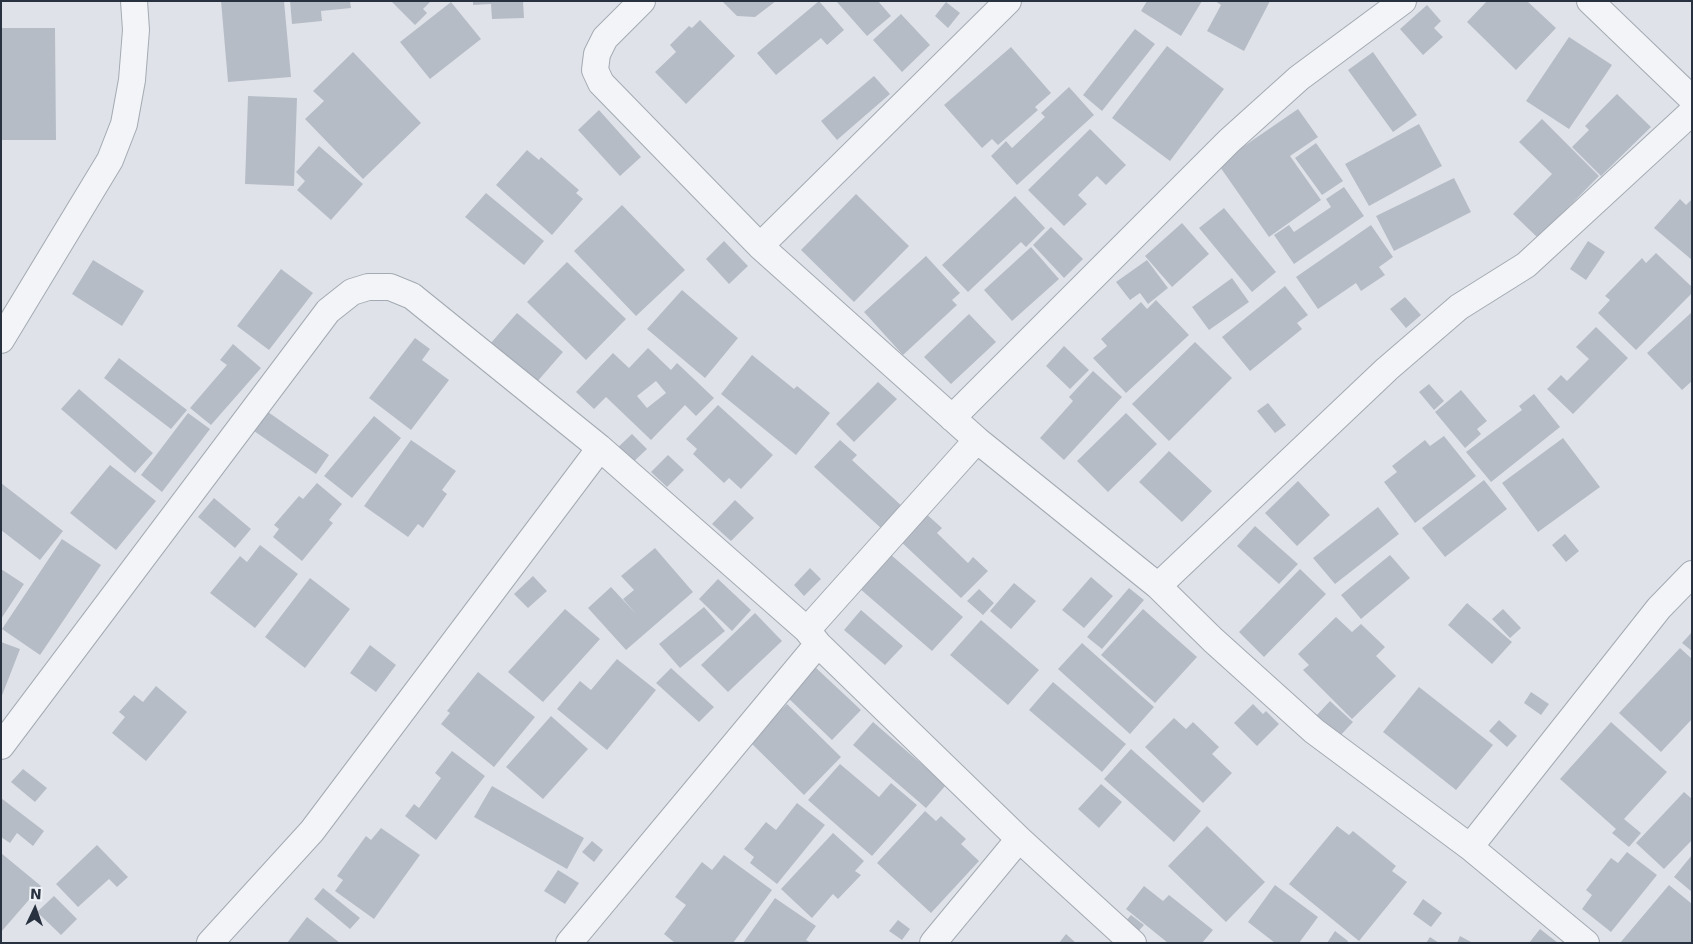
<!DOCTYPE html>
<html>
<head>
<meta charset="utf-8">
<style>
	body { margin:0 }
	#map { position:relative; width:1693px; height:944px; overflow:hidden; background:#dfe3e9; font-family:"DejaVu Sans",sans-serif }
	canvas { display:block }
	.frame { position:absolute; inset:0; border:2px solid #273140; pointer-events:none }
	.north { position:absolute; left:10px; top:884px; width:50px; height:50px; -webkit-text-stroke:4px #eef2f6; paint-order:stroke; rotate:3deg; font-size:14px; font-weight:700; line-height:20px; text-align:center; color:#273140 }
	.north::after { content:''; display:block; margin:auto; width:18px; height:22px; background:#273140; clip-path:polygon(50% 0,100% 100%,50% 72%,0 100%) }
</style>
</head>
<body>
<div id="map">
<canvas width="1693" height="944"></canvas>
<div class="frame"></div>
<div class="north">N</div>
</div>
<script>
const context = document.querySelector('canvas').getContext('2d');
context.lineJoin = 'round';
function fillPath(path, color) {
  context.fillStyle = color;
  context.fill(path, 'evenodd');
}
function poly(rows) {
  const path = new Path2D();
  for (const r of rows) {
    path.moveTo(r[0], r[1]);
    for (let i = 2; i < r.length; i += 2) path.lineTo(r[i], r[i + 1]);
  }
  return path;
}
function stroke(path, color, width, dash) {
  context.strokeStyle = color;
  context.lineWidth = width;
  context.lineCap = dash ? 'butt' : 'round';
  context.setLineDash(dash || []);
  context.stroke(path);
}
const building = poly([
	[221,1,284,1,291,77,228,82],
	[290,1,350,1,351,8,321,11,322,21,292,24],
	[391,1,431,1,423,9,427,13,415,25],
	[473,1,523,1,524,18,492,19,491,4,473,5],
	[722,1,776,1,755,17,737,16],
	[819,1,844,30,827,45,821,38,776,75,757,53],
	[836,1,878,1,891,16,867,36],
	[1147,1,1202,1,1181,36,1141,11],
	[1215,1,1270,1,1244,51,1207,31,1221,5],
	[1487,1,1527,1,1556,28,1516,70,1467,22],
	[451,2,481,39,430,79,400,42],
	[946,2,960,13,948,28,935,16],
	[1427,5,1441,21,1434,28,1443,37,1423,55,1400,29],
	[901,14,930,45,902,72,873,40],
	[700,20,735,56,686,104,655,72,676,52,670,45,689,26,692,28],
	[1,28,55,28,56,140,1,140],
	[1135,29,1155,44,1102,111,1083,95],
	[1569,37,1612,65,1569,129,1526,101],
	[1167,46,1224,89,1170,161,1112,118],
	[1011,47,1051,93,1035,107,1038,110,998,145,992,139,982,148,944,105],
	[353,52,421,123,363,179,305,119,324,101,313,91],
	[1373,52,1417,115,1393,132,1348,70],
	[874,76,890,94,837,140,821,121],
	[1069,87,1094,115,1017,185,991,156,1006,141,1012,148,1045,117,1041,113],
	[1617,94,1651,127,1601,176,1572,147,1589,130,1585,126],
	[248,96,297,98,294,186,245,184],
	[1298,109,1318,137,1290,156,1321,200,1269,237,1218,164],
	[599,110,641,157,620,176,578,130],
	[1542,119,1599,176,1538,238,1513,214,1552,174,1519,142],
	[1419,124,1442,166,1369,206,1345,164],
	[1090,129,1126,165,1106,185,1097,176,1078,195,1087,204,1064,226,1028,190],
	[1316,143,1343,181,1322,195,1295,158],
	[319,146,363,184,331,220,297,190,305,181,296,172],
	[527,150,539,160,541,157,579,190,576,193,583,199,552,235,496,185],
	[1454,178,1471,212,1394,251,1376,216],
	[1344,187,1364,216,1294,264,1274,235,1289,225,1294,232,1331,207,1326,199],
	[486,193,544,241,524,265,465,217],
	[856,194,909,246,854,302,801,250],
	[1015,196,1045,228,1026,247,1021,242,968,292,942,265],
	[1680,199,1686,205,1692,199,1692,260,1654,228],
	[622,205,685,270,636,316,574,251],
	[1224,208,1276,272,1252,292,1199,228],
	[1182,223,1209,254,1172,287,1145,256],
	[1371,225,1393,257,1379,267,1385,275,1361,291,1356,283,1318,309,1296,277],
	[1051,227,1083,259,1064,278,1033,245],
	[724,241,748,266,729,284,706,259],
	[1588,241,1605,252,1586,280,1570,269],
	[1031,247,1059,279,1012,321,984,290],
	[1656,253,1692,287,1692,293,1636,350,1598,313,1610,300,1605,296,1642,258,1646,263],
	[926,256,960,293,952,300,957,305,903,355,864,312],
	[93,260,144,291,122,326,72,294],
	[1147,260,1168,288,1148,304,1140,293,1130,300,1116,282],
	[567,262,626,319,586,360,527,302],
	[281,269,313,293,269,350,237,326],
	[1232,278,1249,302,1209,330,1192,307],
	[1285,286,1308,315,1297,323,1302,329,1250,371,1222,337],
	[682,290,738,338,705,378,647,329],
	[1405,297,1421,315,1406,328,1390,309],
	[1156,300,1189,335,1126,393,1093,358,1107,346,1101,339,1141,302,1147,309],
	[1692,312,1692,381,1682,390,1647,353],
	[517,313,563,352,536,383,490,344],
	[969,314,996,342,951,384,924,357],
	[1596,327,1628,358,1573,414,1547,389,1561,375,1567,381,1589,359,1576,347],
	[415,338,430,349,422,360,449,380,411,430,369,398],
	[1195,342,1232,378,1169,441,1132,404],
	[233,344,261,368,211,425,190,408,227,365,220,360],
	[1064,346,1089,370,1070,389,1046,366],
	[648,348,671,370,677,363,714,398,696,416,685,405,651,440,606,397,594,409,576,392,613,353,629,368],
	[656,381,666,393,647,408,637,396],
	[752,355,794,389,797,386,830,413,796,455,721,394],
	[119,358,187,410,171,429,104,378],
	[1093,371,1122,397,1064,460,1040,438,1073,401,1069,397],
	[878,382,897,399,854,442,836,424],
	[1429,384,1444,401,1434,410,1419,392],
	[79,389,153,453,135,473,61,409],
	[1461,390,1487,421,1477,429,1481,434,1465,448,1435,412],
	[1534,394,1560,427,1491,482,1466,452,1522,410,1519,406],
	[1268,403,1286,425,1275,433,1257,411],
	[718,405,773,455,741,489,729,478,724,483,693,454,697,449,686,439],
	[268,412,329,455,316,474,254,431],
	[188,413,210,429,162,492,141,475],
	[1126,413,1157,444,1108,492,1077,461],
	[374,416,401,438,352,498,324,476],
	[632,434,647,449,630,465,615,450],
	[1444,436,1476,476,1415,523,1384,482,1397,472,1392,466,1425,440,1430,446],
	[1563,438,1600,487,1538,532,1502,483],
	[411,440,456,471,442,490,447,494,423,528,418,524,408,537,364,506],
	[840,440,857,455,852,460,904,508,883,530,814,467],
	[1169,451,1212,491,1182,522,1139,482],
	[668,455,684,470,667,487,651,472],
	[110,465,156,501,116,550,70,513],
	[1484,480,1507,509,1445,557,1422,528],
	[1298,481,1330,515,1297,546,1265,513],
	[1,483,63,531,40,560,1,530],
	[317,483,342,504,329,520,333,523,302,561,273,537,279,529,274,525,299,496,303,499],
	[214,498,251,529,235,548,198,517],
	[735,500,754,518,731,541,712,524],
	[1378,507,1399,534,1335,584,1313,558],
	[924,512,942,528,937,533,968,563,973,557,988,571,961,598,898,539],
	[1255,526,1298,564,1279,584,1237,546],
	[1565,534,1579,551,1566,562,1552,545],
	[62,539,101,565,40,655,2,629],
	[260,545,298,574,255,628,210,593,240,556,247,562],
	[655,548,693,592,626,650,588,608,611,587,637,615,623,599,634,590,621,576],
	[890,554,963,617,932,651,859,588],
	[1390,555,1410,578,1361,619,1341,595],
	[810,568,821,579,804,596,794,585],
	[1,569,24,584,1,619],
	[1300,569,1326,594,1264,657,1239,632],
	[533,576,547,591,528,608,514,594],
	[1091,577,1113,596,1084,628,1062,610],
	[310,578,350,609,305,668,265,637],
	[718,579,751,610,732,631,699,599],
	[1014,583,1036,601,1011,629,990,611],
	[1129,588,1144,600,1102,649,1087,637],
	[979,589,994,603,983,615,967,601],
	[1467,603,1512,642,1492,664,1448,625],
	[704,607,725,631,680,668,659,644],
	[565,609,600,639,543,702,508,672],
	[1143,609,1197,657,1155,703,1101,655],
	[1503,609,1521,628,1510,638,1492,619],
	[861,610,903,646,885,665,844,630],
	[755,613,782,641,728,692,701,665],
	[1336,617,1352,632,1361,624,1385,647,1376,656,1396,676,1352,719,1303,670,1309,665,1298,654],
	[981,620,1039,670,1008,705,950,655],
	[1692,632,1692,651,1682,643],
	[1,642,20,649,1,698],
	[1082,643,1154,707,1130,734,1058,669],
	[370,645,396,665,376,692,350,673],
	[1680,648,1692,659,1692,719,1661,752,1619,713],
	[617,659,656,690,607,750,557,709,580,681,591,690],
	[815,667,861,710,832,740,786,696],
	[671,668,714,707,699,722,656,683],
	[478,672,535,717,494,767,441,724,450,713,447,711],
	[1053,682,1126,744,1102,772,1029,710],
	[156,686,187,712,146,761,112,733,125,717,119,712,134,695,143,702],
	[1419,687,1493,745,1456,790,1383,732],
	[1531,692,1549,704,1541,715,1524,703],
	[1330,701,1353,722,1339,737,1316,716],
	[787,704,841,757,804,795,750,742],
	[1253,704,1263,714,1266,711,1279,724,1257,746,1234,723],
	[551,716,588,749,543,799,506,767],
	[1174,718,1186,729,1193,722,1219,747,1212,754,1232,773,1203,803,1145,747],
	[1499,720,1517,736,1507,747,1489,731],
	[873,722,946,785,926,808,853,745],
	[1611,722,1667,772,1624,819,1641,833,1629,847,1612,833,1616,829,1560,779],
	[1131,749,1201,811,1174,842,1104,779],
	[452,751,485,776,436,840,405,816,414,804,419,808,441,778,435,773],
	[840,764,879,797,891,783,917,805,872,856,808,800],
	[23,769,47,788,35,802,11,782],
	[1101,784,1122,802,1099,828,1078,809],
	[492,786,584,838,567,869,474,817],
	[1684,792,1692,799,1692,840,1664,869,1636,843],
	[1,798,44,831,33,846,17,833,10,843,1,837],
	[797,803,825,825,777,884,750,863,754,857,744,849,766,822,776,830],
	[925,811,936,821,941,816,966,839,961,844,979,861,931,913,877,863],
	[1207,826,1265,882,1226,922,1168,866],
	[1337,826,1349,835,1353,831,1396,866,1392,871,1407,882,1359,941,1289,884],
	[381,828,420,855,374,919,335,891,343,880,337,876,366,836,371,840],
	[833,833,864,861,855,871,861,875,838,899,833,894,812,918,781,889],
	[592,841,603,850,594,862,582,852],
	[97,845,128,877,117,887,109,879,78,907,56,884],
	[1627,852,1657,875,1611,932,1582,909,1592,895,1586,890,1611,858,1618,863],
	[1,853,41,886,1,932],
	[724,855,772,890,733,943,675,943,664,934,686,905,675,897,702,862,712,870],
	[1692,855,1692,892,1674,877],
	[558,870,579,883,565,904,544,891],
	[1275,885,1318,917,1299,943,1275,943,1248,922],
	[1669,885,1692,904,1692,941,1690,943,1620,943],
	[1144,886,1163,901,1169,895,1213,930,1202,943,1168,943,1126,909],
	[323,888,360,918,350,929,314,899],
	[54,896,77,919,61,935,37,912],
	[775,898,816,926,806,940,811,943,743,943],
	[1423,899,1442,913,1431,927,1413,914],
	[1131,915,1144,925,1135,935,1122,925],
	[307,917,340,943,287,943],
	[898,920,910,929,902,940,889,931],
	[1540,929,1558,943,1529,943],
	[1335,931,1348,941,1347,943,1327,943],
	[1066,934,1076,943,1059,943],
	[1460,936,1473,943,1457,943],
	[1430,937,1439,943,1426,943]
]);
const minor = poly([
	[642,1,605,38,597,54,595,70,601,83,760,246,1008,1],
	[1590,1,1692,99],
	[760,246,977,440,1158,586,1213,640,1314,731,1470,847,1586,943],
	[1,340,110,160,124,124,132,80,136,30,134,1],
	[952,418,1229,141,1299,78,1403,1],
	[1158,586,1387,369,1459,307,1526,265,1692,112],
	[807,630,977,440],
	[1,746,328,311,352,292,368,287,390,287,412,296,600,448,807,630,818,644,1019,839,1133,943],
	[1470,847,1659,608,1692,574],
	[210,943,312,831,600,448],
	[569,943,818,644],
	[933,943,1019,839]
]);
fillPath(building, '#b6bcc6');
stroke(minor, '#a4aab3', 28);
stroke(minor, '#f2f4f7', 26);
</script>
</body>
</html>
